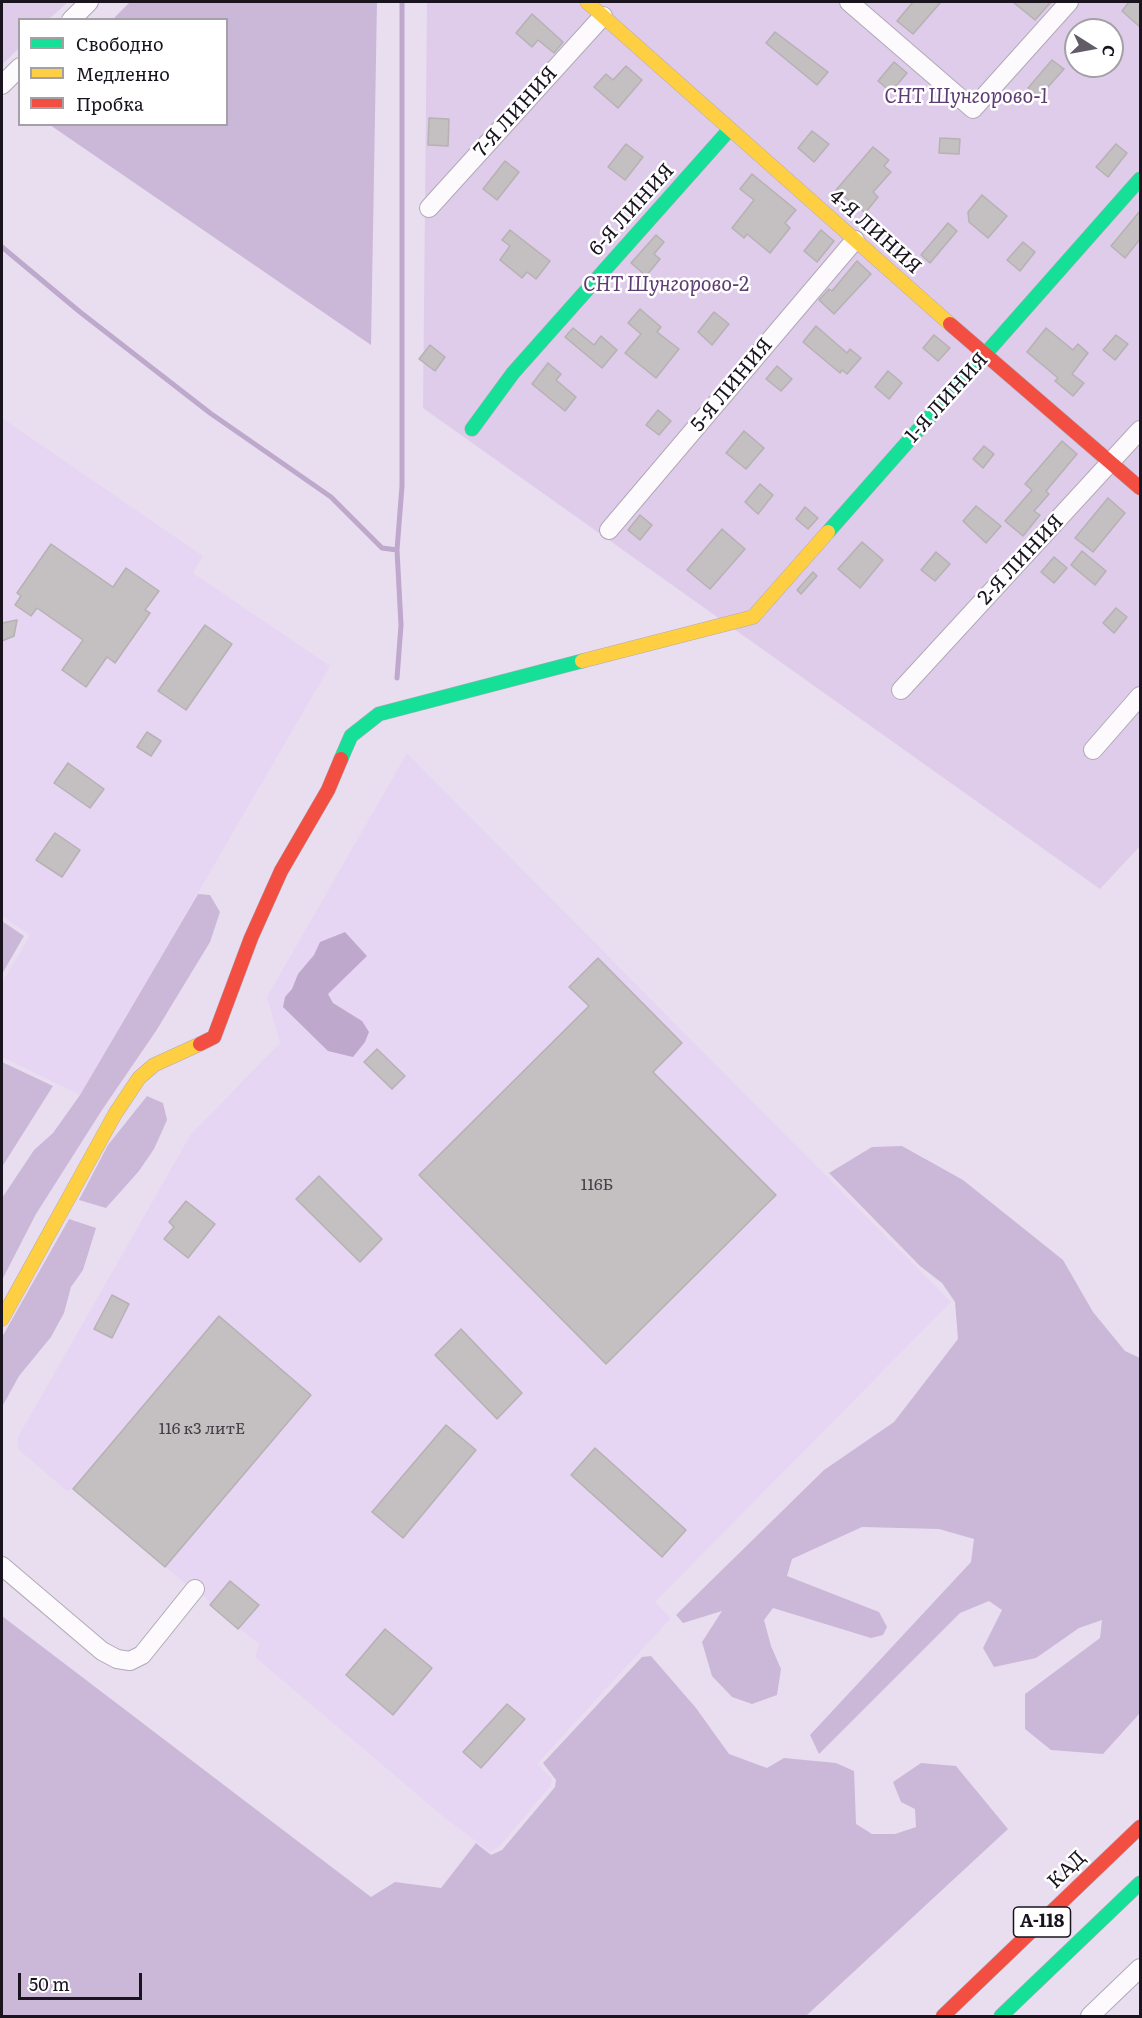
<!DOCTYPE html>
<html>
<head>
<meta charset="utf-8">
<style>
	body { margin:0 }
	#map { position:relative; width:1142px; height:2018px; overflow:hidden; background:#e9def0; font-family:Literata,serif }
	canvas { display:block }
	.frame { position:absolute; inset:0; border:3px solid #1a141f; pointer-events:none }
	.legend { position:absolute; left:18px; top:18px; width:210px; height:108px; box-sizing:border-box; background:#fff; border:2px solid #a3a1a5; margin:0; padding:8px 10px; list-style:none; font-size:18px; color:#1a141f }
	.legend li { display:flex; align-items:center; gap:12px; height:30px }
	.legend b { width:30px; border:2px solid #a3a1a5 }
	.north { position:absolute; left:1064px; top:18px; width:60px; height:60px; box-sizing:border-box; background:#fff; border:2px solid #a3a1a5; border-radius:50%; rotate:101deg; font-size:16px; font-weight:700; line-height:24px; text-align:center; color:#1a141f }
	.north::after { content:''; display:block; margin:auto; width:21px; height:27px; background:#625b68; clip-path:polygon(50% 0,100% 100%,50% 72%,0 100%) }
	.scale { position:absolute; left:18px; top:1973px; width:124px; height:27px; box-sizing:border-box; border:3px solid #1a141f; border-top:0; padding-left:8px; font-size:18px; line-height:21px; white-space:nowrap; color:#1a141f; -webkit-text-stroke:4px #fff; paint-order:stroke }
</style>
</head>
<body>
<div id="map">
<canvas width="1142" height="2018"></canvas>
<div class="frame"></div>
<ul class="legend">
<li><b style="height:8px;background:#16e098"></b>Свободно</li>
<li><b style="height:8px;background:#ffcf43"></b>Медленно</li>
<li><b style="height:8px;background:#f24e42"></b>Пробка</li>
</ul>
<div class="north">С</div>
<div class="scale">50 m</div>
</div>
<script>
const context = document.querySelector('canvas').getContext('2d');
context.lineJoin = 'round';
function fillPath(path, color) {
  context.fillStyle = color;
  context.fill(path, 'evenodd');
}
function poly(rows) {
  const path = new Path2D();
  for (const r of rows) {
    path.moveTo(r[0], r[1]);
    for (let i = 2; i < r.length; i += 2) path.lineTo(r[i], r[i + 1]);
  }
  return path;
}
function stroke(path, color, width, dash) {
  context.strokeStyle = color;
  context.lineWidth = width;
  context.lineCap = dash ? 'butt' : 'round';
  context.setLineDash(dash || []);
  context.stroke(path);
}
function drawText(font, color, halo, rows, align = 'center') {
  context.font = font + ' Literata,serif';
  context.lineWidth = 5;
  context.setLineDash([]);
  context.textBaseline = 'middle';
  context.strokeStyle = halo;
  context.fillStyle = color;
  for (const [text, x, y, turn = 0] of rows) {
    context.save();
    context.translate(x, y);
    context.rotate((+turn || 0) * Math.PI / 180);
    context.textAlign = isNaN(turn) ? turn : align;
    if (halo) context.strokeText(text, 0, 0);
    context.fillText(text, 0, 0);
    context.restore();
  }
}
const built = poly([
	[2,418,203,556,193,573,330,666,80,1095,2,1057,2,983,30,935,2,916],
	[407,753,951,1302,655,1602,671,1618,537,1764,552,1778,551,1785,500,1846,490,1852,445,1818,255,1657,259,1644,210,1605,208,1600,195,1589,188,1586,73,1489,67,1491,18,1449,18,1437,191,1134,280,1043,267,997]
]);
const green = poly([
	[2,2,68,2,49,19,20,20,19,48,2,65],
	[427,2,1140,2,1140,846,1100,889,423,408],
	[1076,30,1112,30,1112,66,1076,66]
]);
const forest = poly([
	[130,2,377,2,371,345,50,125,226,124,226,20,113,19],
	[198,894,210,895,220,912,210,942,156,1031,102,1110,36,1214,2,1280,2,1198,34,1150,53,1133,80,1095],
	[2,921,24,936,2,974],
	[2,1062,53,1086,2,1167],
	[147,1096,163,1103,167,1120,154,1149,139,1171,106,1208,79,1200,108,1145],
	[902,1146,963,1180,1063,1260,1093,1312,1125,1351,1140,1358,1140,1713,1103,1754,1051,1750,1025,1729,1025,1694,1100,1638,1102,1620,1079,1628,1036,1658,994,1667,983,1648,1002,1610,989,1601,960,1613,819,1754,810,1735,971,1562,974,1539,939,1529,862,1527,792,1559,787,1576,879,1612,887,1627,883,1635,871,1638,773,1608,764,1620,771,1646,781,1669,777,1695,752,1704,732,1697,712,1676,702,1642,722,1611,683,1623,676,1615,824,1470,894,1422,958,1339,955,1302,942,1283,920,1266,829,1173,872,1147],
	[69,1219,96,1228,83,1270,71,1287,64,1313,51,1337,19,1376,2,1407,2,1337],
	[2,1616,371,1897,395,1882,441,1888,476,1843,491,1855,502,1850,555,1787,556,1780,543,1763,642,1657,651,1656,696,1708,729,1754,767,1768,784,1758,836,1763,854,1771,856,1824,872,1834,895,1834,916,1827,915,1809,901,1802,893,1782,921,1763,956,1766,1008,1829,806,2016,2,2016]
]);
const water = poly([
	[345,932,367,956,328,994,333,1003,362,1021,369,1032,365,1042,353,1057,328,1051,283,1007,285,997,292,989,298,974,314,955,320,942]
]);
const stream = poly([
	[2,247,80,312,210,413,331,497,382,548,397,550],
	[397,678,401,625,397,550,402,486,402,2]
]);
const building = poly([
	[913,2,941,2,913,34,897,21,913,2],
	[1013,2,1051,2,1035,20,1013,2],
	[1129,2,1140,2,1140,27,1122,11,1129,2],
	[532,14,563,42,554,53,538,40,532,47,516,33,532,14],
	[775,32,828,72,817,85,766,43,775,32],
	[1052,60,1064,69,1039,97,1028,88,1052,60],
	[894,62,907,73,891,92,878,81,894,62],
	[626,66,642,80,618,108,594,87,606,74,613,80,626,66],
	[429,118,449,119,448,146,428,145,429,118],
	[812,131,829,144,814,162,798,148,812,131],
	[940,138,960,139,959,154,939,153,940,138],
	[626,144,643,157,625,180,608,167,626,144],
	[1116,144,1127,153,1108,177,1096,167,1116,144],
	[873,147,889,160,884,166,891,172,873,192,878,197,865,213,836,190,873,147],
	[505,161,519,172,497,200,483,189,505,161],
	[752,174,796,210,785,223,790,228,770,253,747,234,744,238,732,228,754,200,740,189,752,174],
	[982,195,1007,216,988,238,969,222,968,212,982,195],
	[1140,211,1140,239,1125,258,1111,246,1140,211],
	[948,223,957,231,930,263,921,255,948,223],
	[510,230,550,261,536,279,527,272,522,278,500,260,510,246,502,240,510,230],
	[821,230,834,241,817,262,804,251,821,230],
	[656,235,664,242,654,254,660,259,646,276,631,263,656,235],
	[1023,242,1035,252,1020,271,1007,260,1023,242],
	[857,261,871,274,834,314,819,300,829,289,832,291,857,261],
	[640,309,661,327,657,332,679,349,656,378,625,353,641,334,628,323,640,309],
	[714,312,729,324,712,345,698,332,714,312],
	[816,326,847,353,850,349,861,358,847,374,842,370,840,373,803,342,816,326],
	[573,328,594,345,601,336,617,350,602,368,565,337,573,328],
	[1046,328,1073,350,1078,344,1088,353,1072,374,1084,383,1073,396,1055,381,1058,378,1027,352,1046,328],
	[934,335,950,348,938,361,923,348,934,335],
	[1116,335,1128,344,1115,360,1103,350,1116,335],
	[430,345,445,357,435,371,419,359,430,345],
	[548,363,561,374,556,380,576,397,565,411,532,384,548,363],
	[777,366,792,379,781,391,766,379,777,366],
	[888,371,902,383,889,399,875,387,888,371],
	[658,410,671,421,659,435,646,425,658,410],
	[744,431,764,448,746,469,726,453,744,431],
	[1062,441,1077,454,1046,491,1049,494,1034,511,1040,515,1023,536,1005,521,1032,490,1025,484,1062,441],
	[984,446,994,454,983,468,973,459,984,446],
	[760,484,773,495,758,514,745,502,760,484],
	[1108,498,1125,513,1093,552,1075,538,1108,498],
	[976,506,1001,526,986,543,963,521,976,506],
	[805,507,818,518,808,529,796,519,805,507],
	[640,515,652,525,640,540,628,530,640,515],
	[722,529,745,549,710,589,687,570,722,529],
	[862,542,883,560,860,588,838,569,862,542],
	[51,544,113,587,126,568,159,591,145,610,150,613,115,663,107,657,86,687,62,670,83,640,37,608,31,616,15,605,21,596,17,593,51,544],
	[1082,551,1106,571,1095,585,1071,565,1082,551],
	[936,552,950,564,935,581,921,570,936,552],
	[1054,557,1067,568,1054,583,1041,572,1054,557],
	[813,572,817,576,801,594,797,590,813,572],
	[1116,608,1127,617,1114,633,1103,623,1116,608],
	[17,620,14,636,2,641,2,623,17,620],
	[205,625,232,644,186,710,158,691,205,625],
	[147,732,161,741,151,756,137,747,147,732],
	[68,763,104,789,90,808,54,783,68,763],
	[55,833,80,850,62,877,36,860,55,833],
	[598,958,682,1043,653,1072,776,1195,606,1364,419,1175,589,1006,569,987,598,958],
	[377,1049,405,1076,392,1089,364,1062,377,1049],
	[319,1176,382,1239,360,1262,296,1199,319,1176],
	[186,1201,215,1224,188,1258,164,1239,174,1227,169,1222,186,1201],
	[112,1295,129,1304,112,1338,94,1329,112,1295],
	[219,1316,311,1395,165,1567,73,1489,219,1316],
	[461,1329,522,1393,497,1419,435,1355,461,1329],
	[446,1425,476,1450,403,1538,372,1512,446,1425],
	[595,1448,686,1530,662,1557,571,1475,595,1448],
	[230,1581,259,1605,238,1629,210,1605,230,1581],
	[385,1629,432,1668,393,1715,346,1675,385,1629],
	[507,1704,525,1719,481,1768,463,1752,507,1704]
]);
const street = poly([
	[849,2,973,109,1069,2],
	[71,20,89,2],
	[2,85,20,67],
	[429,208,603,16],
	[609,530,855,240],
	[901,690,1140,430],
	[1093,750,1140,696],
	[2,1566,102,1651,117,1659,130,1661,142,1655,195,1589],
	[1090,2016,1140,1968]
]);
const fast = poly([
	[472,429,513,373,730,129],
	[828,532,1140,179],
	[341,759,351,736,379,714,582,661],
	[1001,2016,1140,1883]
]);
const slow = poly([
	[587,2,950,324],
	[582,661,753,617,828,532],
	[2,1319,115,1114,139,1078,154,1065,200,1044]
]);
const jam = poly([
	[950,324,1140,488],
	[200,1044,214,1037,251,938,281,871,328,790,341,759],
	[943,2016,1140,1827]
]);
const numberNames = [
	["116Б",597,1185],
	["116 к3 литЕ",202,1429]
];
const shields = [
	[1042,1922,57]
];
const shieldNames = [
	["А-118",1042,1922]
];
const parkNames = [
	["СНТ Шунгорово-1",966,97],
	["СНТ Шунгорово-2",666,285]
];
const streetNames = [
	["7-Я ЛИНИЯ",516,112,-48],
	["6-Я ЛИНИЯ",632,210,-48],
	["4-Я ЛИНИЯ",875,232,42],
	["5-Я ЛИНИЯ",732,385,-50],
	["1-Я ЛИНИЯ",947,398,-48],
	["2-Я ЛИНИЯ",1021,560,-47],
	["КАД",1067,1870,-44]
];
fillPath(built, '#e7d6f3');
fillPath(green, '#dfccea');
fillPath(forest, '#cbb8d8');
fillPath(water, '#bea8cc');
stroke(stream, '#bea8cc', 5);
fillPath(building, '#c4bfc0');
stroke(building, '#b6b1b3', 1.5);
stroke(street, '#b1a9b6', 20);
stroke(fast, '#b1a9b6', 15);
stroke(slow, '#b1a9b6', 15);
stroke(jam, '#b1a9b6', 15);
stroke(street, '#fcfafd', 18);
stroke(fast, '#16e098', 14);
stroke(slow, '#ffcf43', 14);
stroke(jam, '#f24e42', 14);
drawText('16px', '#443f47', null, numberNames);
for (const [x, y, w] of shields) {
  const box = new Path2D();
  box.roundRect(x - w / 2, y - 15, w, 30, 4.5);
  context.fillStyle = '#fff';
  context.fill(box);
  stroke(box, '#1a141f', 1.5);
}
drawText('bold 18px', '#1a141f', null, shieldNames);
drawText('italic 20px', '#5e3b73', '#fff', parkNames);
drawText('20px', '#1a141f', '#fff', streetNames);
</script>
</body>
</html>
